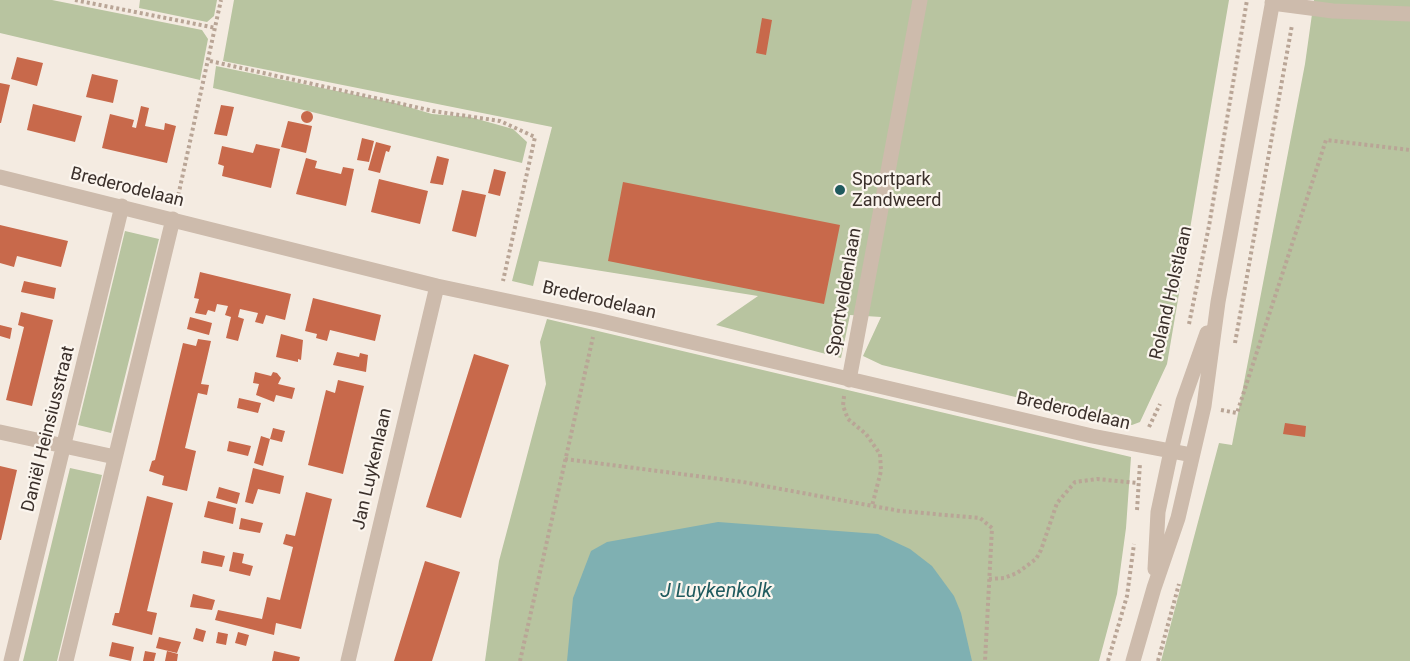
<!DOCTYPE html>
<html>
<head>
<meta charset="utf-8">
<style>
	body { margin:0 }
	canvas { display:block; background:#f4ebe1 }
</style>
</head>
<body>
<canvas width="1410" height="661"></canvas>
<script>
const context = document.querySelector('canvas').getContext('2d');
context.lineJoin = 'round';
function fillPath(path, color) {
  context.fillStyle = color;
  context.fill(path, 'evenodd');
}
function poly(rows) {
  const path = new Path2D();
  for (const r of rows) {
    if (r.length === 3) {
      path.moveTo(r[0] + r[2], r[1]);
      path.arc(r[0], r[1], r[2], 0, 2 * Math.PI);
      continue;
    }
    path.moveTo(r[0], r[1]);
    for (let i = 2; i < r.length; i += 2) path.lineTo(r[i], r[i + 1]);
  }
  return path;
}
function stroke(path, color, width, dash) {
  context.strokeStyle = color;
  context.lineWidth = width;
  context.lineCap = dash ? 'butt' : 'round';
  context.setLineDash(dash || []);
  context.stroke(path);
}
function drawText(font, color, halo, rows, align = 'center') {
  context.font = font + ' Roboto,sans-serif';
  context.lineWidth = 4.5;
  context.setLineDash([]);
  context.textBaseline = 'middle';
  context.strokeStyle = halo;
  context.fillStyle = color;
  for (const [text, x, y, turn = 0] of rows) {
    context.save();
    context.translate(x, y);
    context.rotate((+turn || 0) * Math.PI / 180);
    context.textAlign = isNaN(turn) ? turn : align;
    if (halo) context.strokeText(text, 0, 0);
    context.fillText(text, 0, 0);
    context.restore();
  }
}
const green = poly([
	[0,0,52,0,202,30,208,39,200,80,0,33],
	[140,0,217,0,214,16,207,22,139,8],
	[234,0,1229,0,1167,364,1140,422,1132,425,882,365,863,356,881,317,850,315,841,358,716,325,758,296,539,261,533,286,512,281,552,127,223,61],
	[1314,0,1410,0,1410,661,1161,661,1219,443,1232,445,1305,64],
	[216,66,395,103,432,114,470,117,513,129,527,142,522,163,213,88],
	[125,231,159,239,111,433,78,425],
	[547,319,1131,457,1126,528,1117,594,1099,661,485,661,499,561,546,384,540,342],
	[70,468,102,475,57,661,23,661]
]);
const water = poly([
	[718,522,878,534,910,549,932,566,954,596,961,613,972,661,567,661,573,598,591,551,607,542]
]);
const building = poly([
	[762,18,772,20,766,55,756,53],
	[17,57,43,63,37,86,11,79],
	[92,74,118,80,113,103,86,97],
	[0,83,10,85,1,123,0,123],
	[33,104,82,116,75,142,27,130],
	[221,105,234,107,227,136,214,134],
	[141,106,149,108,145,126,164,130,165,123,176,126,167,163,102,148,110,114,134,120,132,127,136,128],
	[307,117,6],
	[288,121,312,126,306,153,281,147],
	[362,138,374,141,369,162,357,160],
	[376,142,391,146,389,152,386,151,380,173,368,170],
	[256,144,280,149,271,188,222,176,224,166,218,164,222,146,253,153],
	[437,156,449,159,443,185,430,183],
	[306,158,317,161,315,168,341,174,343,167,354,169,346,206,296,194],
	[494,169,506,172,500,196,488,193],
	[379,179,428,191,420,224,371,212],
	[623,182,840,225,824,304,608,261],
	[462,190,486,195,476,237,452,231],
	[0,225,68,241,61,267,17,256,14,267,0,263],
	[200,272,291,294,285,320,266,315,263,324,255,322,258,313,240,309,238,317,244,319,238,341,226,338,231,317,225,315,228,306,217,304,215,312,208,310,206,315,195,313,199,299,194,298],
	[24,281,56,288,54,299,21,292],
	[313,298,381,315,375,341,330,330,327,341,316,338,317,334,305,331],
	[21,312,53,320,32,406,6,400,24,327,18,325],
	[190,317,212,323,209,335,187,329],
	[0,325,12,328,10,339,0,336],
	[281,334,303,340,301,360,298,359,298,362,276,357],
	[198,339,211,341,201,384,209,385,207,395,198,393,185,448,196,451,187,491,162,485,164,476,149,471,152,461,155,460,183,343,196,346],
	[337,352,359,357,360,353,368,355,366,372,333,365],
	[474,354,509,365,461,518,426,507],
	[255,372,271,376,273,372,277,373,281,378,278,384,295,388,292,399,276,395,274,402,256,395,259,384,253,383],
	[338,380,364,386,343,474,308,465,326,390,335,393],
	[239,398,261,403,258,413,237,408],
	[1285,423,1306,426,1305,437,1283,434],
	[273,428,285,431,282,442,270,439],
	[261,436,270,439,263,466,254,463],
	[229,441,251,446,248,456,227,451],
	[0,466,17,470,1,540,0,540],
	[253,468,284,476,280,494,258,489,253,504,245,502],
	[219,487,240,493,237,504,216,498],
	[306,492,332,499,301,629,276,623,274,635,215,620,218,610,262,619,267,597,280,600,293,547,283,544,286,534,295,536],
	[147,496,173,503,147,611,157,613,152,635,112,625,115,613,119,613],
	[208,501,236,508,233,524,204,517],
	[241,518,263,523,260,533,239,529],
	[203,551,225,556,222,567,201,563],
	[233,552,244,554,242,563,253,566,250,576,229,571],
	[425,561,460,572,432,661,394,661],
	[193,594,215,600,212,610,190,607],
	[196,628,206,631,203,642,193,639],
	[218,632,228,634,226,645,216,643],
	[238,632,249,635,246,646,235,643],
	[159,637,181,642,177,653,156,648],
	[112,642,134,647,131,661,109,656],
	[145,651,156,653,154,661,143,661],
	[167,651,178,654,177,661,165,661],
	[274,651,300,657,299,661,272,661]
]);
const path = poly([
	[75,0,216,28],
	[210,61,433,111,500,121,535,137,503,281],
	[177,201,221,0],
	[1189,324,1209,226,1247,0],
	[1235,343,1292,25],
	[844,396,843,406,848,419,866,434,880,454,881,471,872,506],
	[1221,410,1237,413,1326,140,1410,150],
	[1149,427,1160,404],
	[565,459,743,482,900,511,980,518,992,528,985,661],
	[1137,510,1140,463],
	[989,579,1004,578,1017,573,1036,559,1041,550,1057,503,1075,482,1097,479,1137,483],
	[520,661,593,337],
	[1108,661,1127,596,1134,544],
	[1158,661,1179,584]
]);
const minor = poly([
	[1272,3,1333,11,1410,14],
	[0,177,437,286,597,320,1092,436,1192,455],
	[849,380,920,0],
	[0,432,115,457],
	[1155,569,1158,512,1171,451,1183,401,1207,333],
	[11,661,122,206],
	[66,661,173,219],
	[348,661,437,286],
	[1133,661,1154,588,1178,518,1204,406,1218,302,1273,0]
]);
const markers = [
	[840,190,6,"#1f5a5e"]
];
const poiNames = [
	["Sportpark",852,180],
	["Zandweerd",852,201]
];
const streetNames = [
	["Brederodelaan",127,188,14],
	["Sportveldenlaan",845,292,-80],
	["Roland Holstlaan",1172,293,-77],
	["Brederodelaan",599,301,13],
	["Brederodelaan",1073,412,13],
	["Daniël Heinsiusstraat",49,429,-76],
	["Jan Luykenlaan",373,469,-77]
];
const waterNames = [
	["J Luykenkolk",716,592]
];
fillPath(green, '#b8c4a0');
fillPath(water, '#7fb0b2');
fillPath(building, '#c8694b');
stroke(path, '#b9a596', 4, [3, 3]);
stroke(minor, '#cdbbac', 15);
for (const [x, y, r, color] of markers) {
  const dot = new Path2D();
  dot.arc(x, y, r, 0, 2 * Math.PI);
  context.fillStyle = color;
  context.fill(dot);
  stroke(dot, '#fbf5ee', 2);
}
drawText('18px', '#3b302b', '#fbf5ee', poiNames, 'left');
drawText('18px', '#3b302b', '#fbf5ee', streetNames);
drawText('italic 20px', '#1f5a5e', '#fbf5ee', waterNames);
</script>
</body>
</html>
